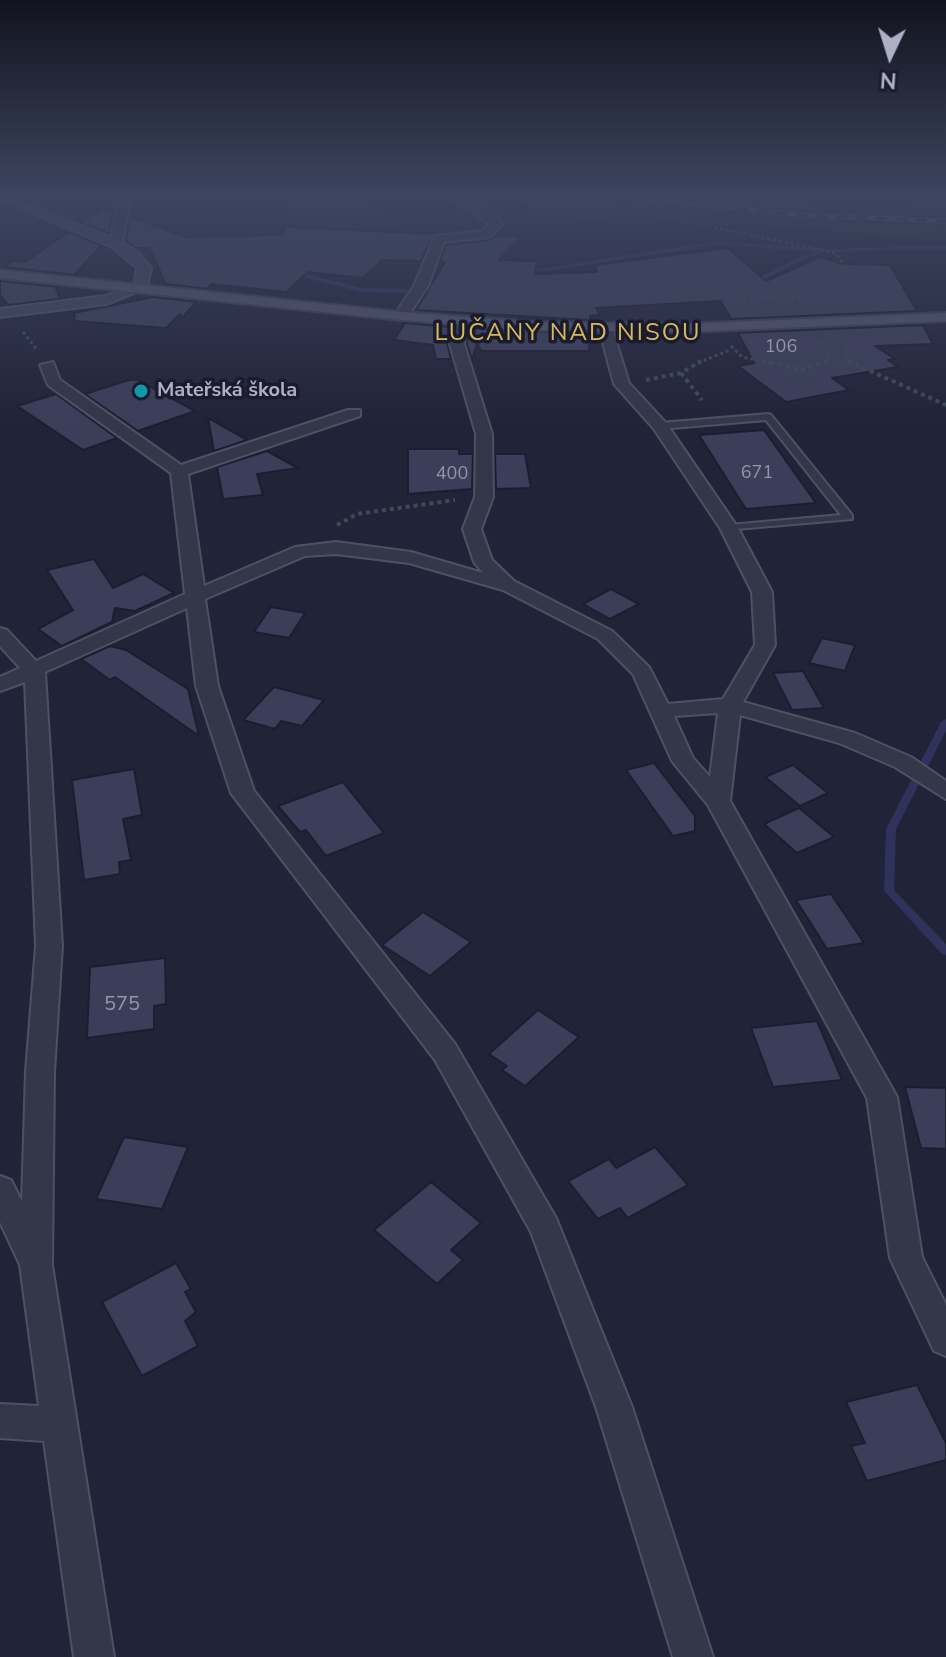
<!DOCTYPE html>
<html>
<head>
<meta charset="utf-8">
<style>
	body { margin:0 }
	#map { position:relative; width:946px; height:1657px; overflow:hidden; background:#212339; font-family:"Nunito Sans",sans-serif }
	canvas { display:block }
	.north { position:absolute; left:850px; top:16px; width:80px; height:80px; -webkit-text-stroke:6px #1a1b2e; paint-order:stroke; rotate:184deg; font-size:22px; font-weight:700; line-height:32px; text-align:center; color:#afb0c6 }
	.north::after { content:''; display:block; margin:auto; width:28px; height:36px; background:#afb0c6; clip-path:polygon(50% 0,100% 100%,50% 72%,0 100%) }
</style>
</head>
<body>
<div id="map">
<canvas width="946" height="1657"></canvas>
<div class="north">N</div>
</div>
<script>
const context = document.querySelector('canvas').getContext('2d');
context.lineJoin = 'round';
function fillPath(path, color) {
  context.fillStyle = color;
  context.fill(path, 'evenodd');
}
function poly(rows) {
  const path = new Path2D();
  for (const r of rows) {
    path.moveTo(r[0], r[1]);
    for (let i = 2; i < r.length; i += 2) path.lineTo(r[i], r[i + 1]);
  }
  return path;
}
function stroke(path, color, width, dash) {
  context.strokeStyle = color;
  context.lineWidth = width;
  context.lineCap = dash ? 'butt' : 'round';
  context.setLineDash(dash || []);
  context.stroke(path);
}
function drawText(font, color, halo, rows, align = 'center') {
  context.font = font + ' "Nunito Sans",sans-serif';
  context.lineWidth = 7;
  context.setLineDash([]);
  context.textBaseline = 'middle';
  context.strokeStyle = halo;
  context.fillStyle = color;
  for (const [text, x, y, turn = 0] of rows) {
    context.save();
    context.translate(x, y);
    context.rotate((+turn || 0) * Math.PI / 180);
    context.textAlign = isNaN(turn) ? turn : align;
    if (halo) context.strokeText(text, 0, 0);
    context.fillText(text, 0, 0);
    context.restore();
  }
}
const green = poly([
	[280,194,376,194,372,204,408,230,299,227],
	[488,194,561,194,796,219,946,226,946,241,754,224,626,223,580,219,532,211,512,199],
	[635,194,717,194,897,206,929,194,946,194,946,217,798,211]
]);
const stream = poly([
	[718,241,828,249,946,245,946,249,820,252,820,254,806,258,753,285,751,284,751,282,802,256,817,252,718,245,524,274,521,272,718,241],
	[294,271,362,288,405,289,408,291,405,293,362,292,292,274,292,272,294,271],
	[946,719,946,731,896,829,894,890,946,944,946,955,942,954,884,891,886,829,941,722,946,719]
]);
const building = poly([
	[103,208,113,211,109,233,81,223,103,208],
	[130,217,185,237,283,235,286,227,434,234,421,261,382,260,363,278,308,272,286,292,211,284,207,289,166,284,149,248,136,248,126,241,130,217],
	[69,232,105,247,100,247,74,275,4,267,13,261,25,262,69,232],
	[495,236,521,237,499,260,537,261,535,274,597,272,595,265,728,248,766,281,820,257,843,264,890,265,917,311,731,319,721,301,596,308,600,315,590,316,590,320,416,310,445,262,440,262,446,245,490,240,495,236],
	[0,281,59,287,56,289,60,299,8,305,0,295,0,281],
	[153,297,196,302,182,318,180,314,166,328,75,321,74,313,153,297],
	[405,323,450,327,447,343,451,359,436,359,433,345,394,340,405,323],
	[923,325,933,344,875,346,895,359,888,360,898,367,832,378,849,390,786,402,738,366,754,363,738,333,923,325],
	[469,328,590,334,589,351,481,351,477,343,472,360,467,344,469,328],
	[129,380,138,380,195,411,138,431,85,394,129,380],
	[56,394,117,438,83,450,17,406,56,394],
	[208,418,247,440,214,451,208,418],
	[764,430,816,503,746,509,699,435,764,430],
	[408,449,459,449,459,454,473,454,472,489,408,494,408,449],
	[267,451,298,468,257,474,263,495,223,499,217,467,267,451],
	[495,454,525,454,531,488,496,489,495,454],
	[94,559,113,588,143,574,174,593,135,611,115,608,112,622,62,646,38,629,73,610,47,570,94,559],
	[611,589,639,604,610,619,583,604,611,589],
	[271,607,305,613,289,638,254,632,271,607],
	[822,638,855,645,845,671,809,663,822,638],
	[110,646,126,650,188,689,199,736,115,677,110,680,81,659,110,646],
	[803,671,824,708,792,710,773,673,803,671],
	[274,687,324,700,302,726,281,721,275,729,243,720,274,687],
	[654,763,695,816,695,831,673,836,626,770,654,763],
	[793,765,828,793,800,806,765,777,793,765],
	[134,769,142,815,123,819,131,860,119,862,120,874,84,880,72,780,134,769],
	[343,782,384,833,326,856,306,830,300,832,278,806,343,782],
	[799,808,834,837,797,853,764,824,799,808],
	[831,894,864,943,827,949,796,900,831,894],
	[423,912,471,942,430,976,382,945,423,912],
	[165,958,166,1004,154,1006,154,1029,87,1038,90,967,165,958],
	[538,1010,579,1037,525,1086,502,1070,507,1066,489,1054,538,1010],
	[817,1021,842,1080,773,1087,751,1028,817,1021],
	[905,1087,946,1088,946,1149,921,1148,905,1087],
	[124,1137,188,1147,162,1209,96,1199,124,1137],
	[655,1147,688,1185,628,1218,620,1208,598,1219,568,1181,609,1159,616,1168,655,1147],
	[431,1182,481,1223,451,1250,463,1260,437,1284,374,1230,431,1182],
	[176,1263,191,1289,185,1292,196,1312,185,1321,198,1346,142,1376,102,1302,176,1263],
	[917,1385,946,1443,946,1460,867,1481,851,1446,865,1443,846,1402,917,1385]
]);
const pathFar1 = poly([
	[639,194,639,204,656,215,835,253,860,285,864,301],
	[732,302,758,297,809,299],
	[23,332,37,350],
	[821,342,829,356,825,363],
	[848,342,844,357,850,363],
	[731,346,742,357,771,363],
	[698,363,730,350]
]);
const path = poly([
	[762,361,802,370,826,361],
	[848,361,946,405],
	[681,373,702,400],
	[646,380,681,373,701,361],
	[337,525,357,514,455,500]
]);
const lane = poly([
	[768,414,771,415,852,515,852,519,725,530,724,528,729,525,841,515,766,420,660,429,655,426,660,423,768,414]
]);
const street = poly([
	[119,194,131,194,122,244,116,248,110,244,119,194],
	[443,194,457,194,495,214,502,224,490,237,444,242,428,286,406,319,396,319,394,316,414,286,435,236,482,231,489,224,443,194],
	[455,318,467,321,464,344,492,434,493,497,481,529,492,560,514,581,612,631,649,667,668,704,723,699,755,645,752,592,720,528,654,429,614,384,599,328,611,325,629,383,666,423,738,528,772,592,775,645,743,702,855,733,911,757,946,781,946,799,895,767,839,743,740,715,730,801,897,1097,922,1257,946,1305,946,1356,934,1351,890,1258,867,1098,708,805,672,761,633,674,598,639,503,590,409,563,336,554,305,556,205,599,218,686,254,791,455,1044,556,1218,632,1407,713,1657,673,1657,596,1407,531,1232,435,1060,231,793,196,686,187,608,45,672,62,946,54,1072,52,1265,114,1657,74,1657,44,1441,0,1438,0,1404,39,1406,20,1265,0,1222,0,1176,11,1180,22,1202,26,1072,36,946,25,682,0,691,0,677,20,668,0,646,0,628,7,630,36,661,185,594,171,473,48,385,40,365,53,362,60,380,181,465,348,410,360,410,360,416,188,474,204,586,295,547,336,542,411,552,483,573,474,562,463,529,475,497,476,434,450,344,455,318],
	[718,713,710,777,693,758,674,716,718,713]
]);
const secondary = poly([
	[0,194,120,241,139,253,151,268,147,288,107,304,0,317,0,309,105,296,134,286,137,268,112,247,0,199,0,194]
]);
const primary = poly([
	[0,270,401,312,533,322,685,324,946,313,946,321,685,332,533,330,401,320,0,278,0,270]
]);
const rail = poly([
	[598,194,797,215,946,221]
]);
const markers = [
	[141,391,8,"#0f9aa8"]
];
const farNumbernames = [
	["106",781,348],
	["671",757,474],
	["400",452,475]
];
const farPoinames = [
	["Mateřská škola",157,391]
];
const numberNames = [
	["575",122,1005]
];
const farQuarternames = [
	["LUČANY NAD NISOU",568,334]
];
fillPath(green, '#232f3a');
fillPath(stream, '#2f325b');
fillPath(building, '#3c3e59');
stroke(building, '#1c1d30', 2);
stroke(lane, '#4f5064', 4);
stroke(street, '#4f5064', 4);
stroke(secondary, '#4f5064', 4);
stroke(primary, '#3e3f53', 4);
stroke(pathFar1, '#3d4b55', 3, [3, 3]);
stroke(path, '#3d4b55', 4, [4, 4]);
fillPath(lane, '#34364a');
fillPath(street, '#34364a');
fillPath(secondary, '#42435d');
fillPath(primary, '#52546a');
stroke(rail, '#565871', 5);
stroke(rail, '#1a1b2e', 3, [10]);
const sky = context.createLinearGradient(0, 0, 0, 426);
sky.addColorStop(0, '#12131f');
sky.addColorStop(0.46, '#3d455f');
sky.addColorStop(1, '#3d455f00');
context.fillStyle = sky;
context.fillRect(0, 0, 946, 426);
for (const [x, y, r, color] of markers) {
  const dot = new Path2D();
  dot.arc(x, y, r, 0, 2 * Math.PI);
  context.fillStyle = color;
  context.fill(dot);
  stroke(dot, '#1a1b2e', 3);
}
drawText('18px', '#9294ab', null, farNumbernames);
drawText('bold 20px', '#afb0c6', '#1a1b2e', farPoinames, 'left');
drawText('20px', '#9294ab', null, numberNames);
context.letterSpacing = '2px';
drawText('24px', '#d5ba5a', '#1a1b2e', farQuarternames);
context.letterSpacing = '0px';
</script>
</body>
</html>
